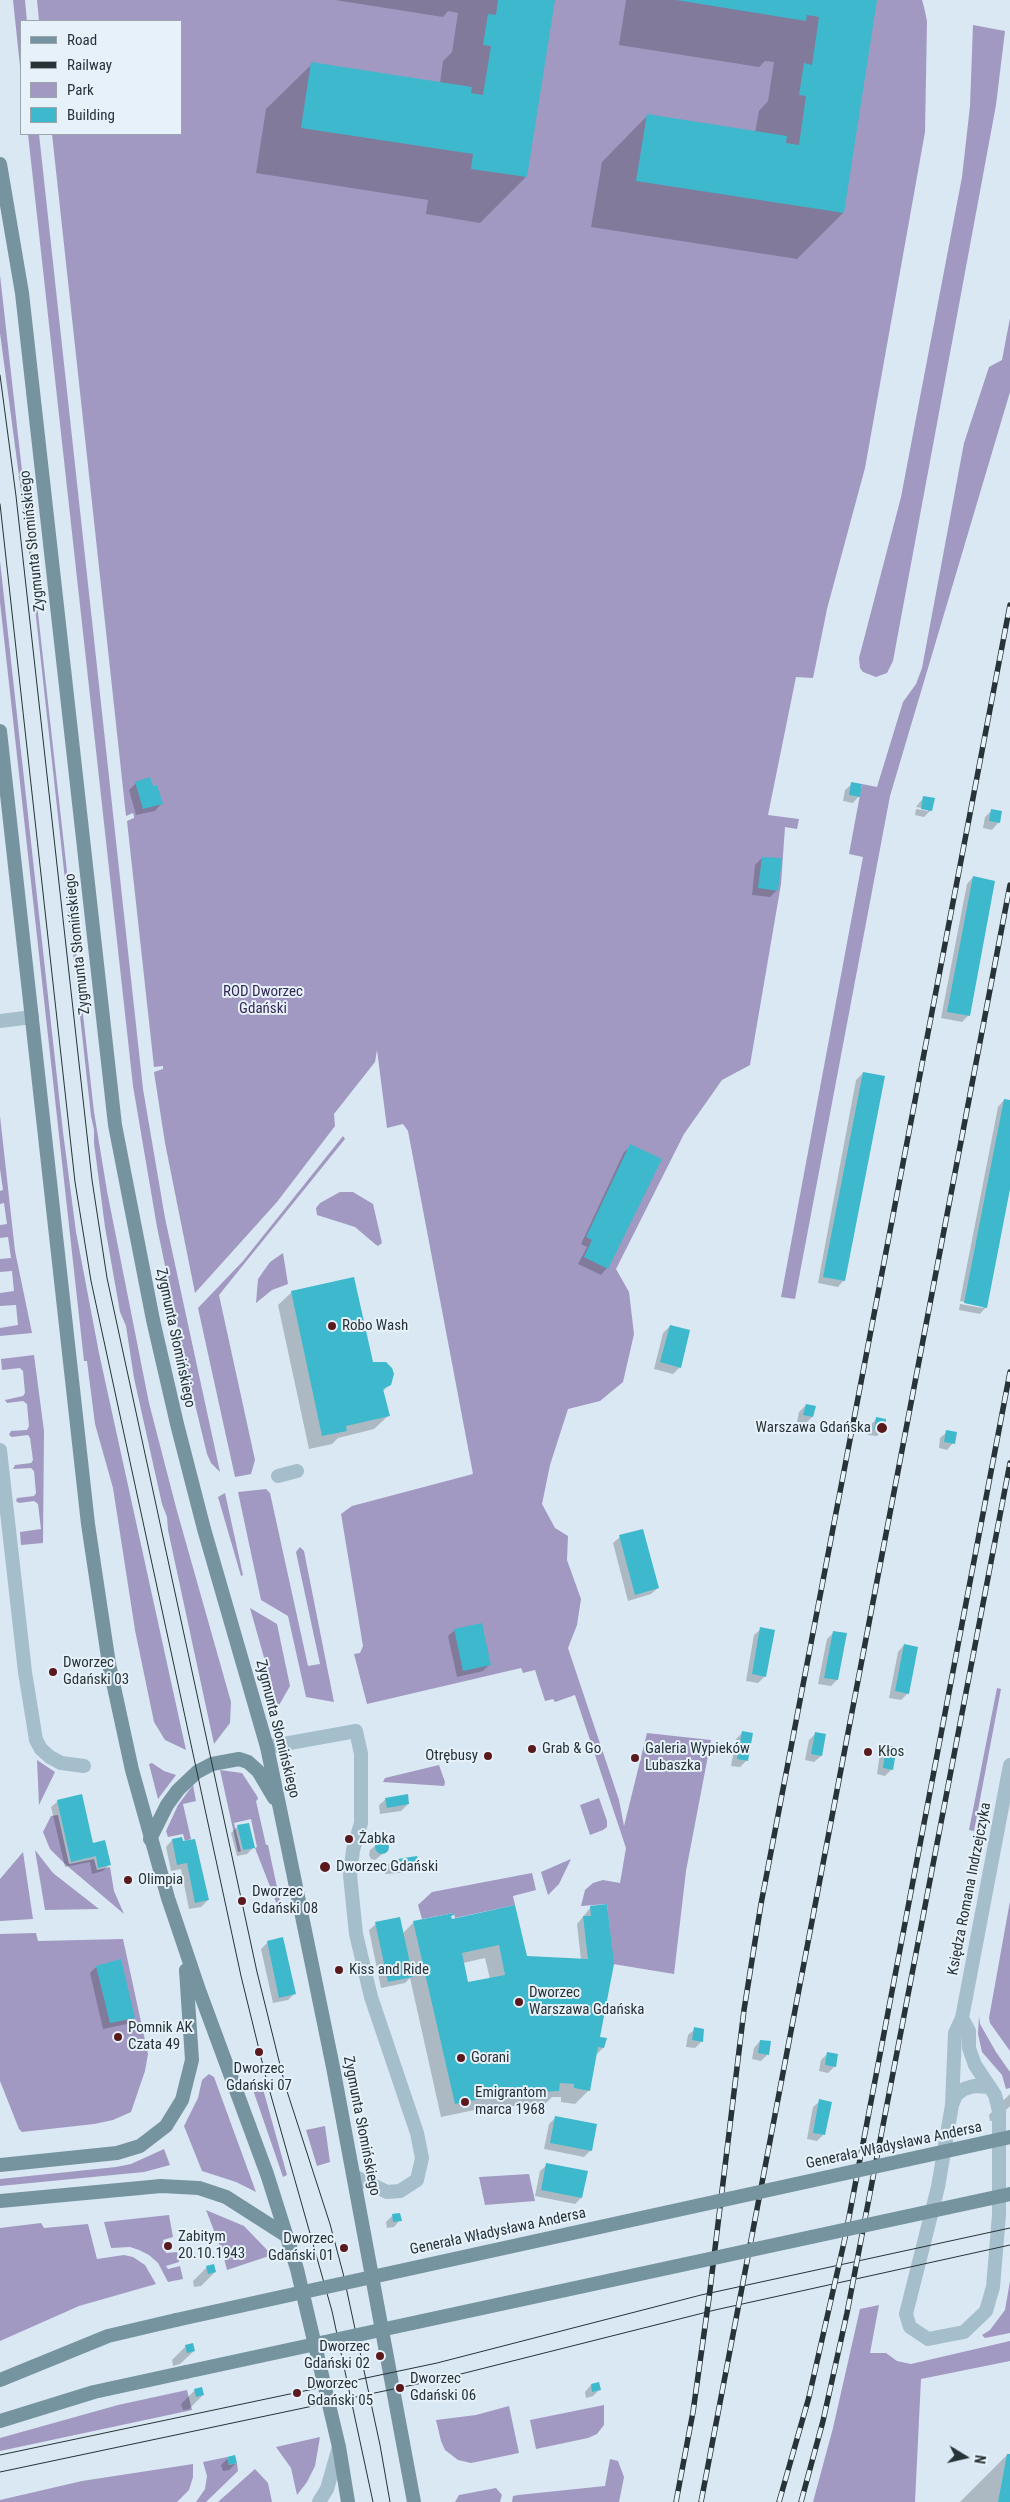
<!DOCTYPE html>
<html>
<head>
<meta charset="utf-8">
<style>
	body { margin:0 }
	#map { position:relative; width:1010px; height:2502px; overflow:hidden; background:#d9e8f3; font-family:"Roboto Condensed",sans-serif }
	canvas { display:block }
	.legend { position:absolute; left:20px; top:20px; width:162px; height:115px; box-sizing:border-box; background:#e6f1fa; border:1px solid #9aa5ac; margin:0; padding:6px 9px; list-style:none; font-size:15px; color:#273336 }
	.legend li { display:flex; align-items:center; gap:10px; height:25px }
	.legend b { width:25px; border:1px solid #9aa5ac }
	.north { position:absolute; left:940px; top:2432px; width:50px; height:50px; -webkit-text-stroke:4px #e6f1fa; paint-order:stroke; rotate:99deg; font-size:14px; font-weight:700; line-height:20px; text-align:center; color:#273336 }
	.north::after { content:''; display:block; margin:auto; width:18px; height:22px; background:#273336; clip-path:polygon(50% 0,100% 100%,50% 72%,0 100%) }
</style>
</head>
<body>
<div id="map">
<canvas width="1010" height="2502"></canvas>
<ul class="legend">
<li><b style="height:6px;background:#76949f"></b>Road</li>
<li><b style="height:6px;background:#273336"></b>Railway</li>
<li><b style="height:14px;background:#a299c2"></b>Park</li>
<li><b style="height:14px;background:#3eb8cc"></b>Building</li>
</ul>
<div class="north">N</div>
</div>
<script>
const context = document.querySelector('canvas').getContext('2d');
context.lineJoin = 'round';
function fillPath(path, color) {
  context.fillStyle = color;
  context.fill(path, 'evenodd');
}
function poly(rows) {
  const path = new Path2D();
  for (const r of rows) {
    if (r.length === 3) {
      path.moveTo(r[0] + r[2], r[1]);
      path.arc(r[0], r[1], r[2], 0, 2 * Math.PI);
      continue;
    }
    path.moveTo(r[0], r[1]);
    for (let i = 2; i < r.length; i += 2) path.lineTo(r[i], r[i + 1]);
  }
  return path;
}
function stroke(path, color, width, dash) {
  context.strokeStyle = color;
  context.lineWidth = width;
  context.lineCap = dash ? 'butt' : 'round';
  context.setLineDash(dash || []);
  context.stroke(path);
}
function drawText(font, color, halo, rows, align = 'center') {
  context.font = font + ' "Roboto Condensed",sans-serif';
  context.lineWidth = 4;
  context.setLineDash([]);
  context.textBaseline = 'middle';
  context.strokeStyle = halo;
  context.fillStyle = color;
  for (const [text, x, y, turn = 0] of rows) {
    context.save();
    context.translate(x, y);
    context.rotate((+turn || 0) * Math.PI / 180);
    context.textAlign = isNaN(turn) ? turn : align;
    if (halo) context.strokeText(text, 0, 0);
    context.fillText(text, 0, 0);
    context.restore();
  }
}
const green = poly([
	[13,0,25,0,27,21,21,21,21,76],
	[37,0,922,0,924,7,927,21,925,132,865,468,827,609,813,678,796,677,768,815,799,819,797,829,785,827,781,884,750,1065,722,1080,684,1134,616,1269,629,1292,634,1334,623,1382,600,1401,568,1409,550,1465,542,1504,555,1528,568,1536,567,1560,581,1599,577,1625,568,1648,619,1800,624,1826,647,1733,711,1740,686,1871,674,1974,613,1964,607,1904,581,1906,585,1890,593,1883,603,1880,620,1883,626,1848,575,1695,555,1702,553,1699,545,1701,535,1670,523,1673,521,1668,367,1704,354,1654,360,1653,363,1646,341,1514,352,1506,473,1474,408,1131,403,1124,387,1128,377,1050,375,1062,334,1114,335,1126,277,1202,195,1293,165,1143,154,1072,163,1069,163,1066,154,1067,127,821,134,818,134,816,133,813,126,816,52,134,181,134,181,21,39,21],
	[973,25,1005,31,996,105,893,661,887,673,876,677,863,672,860,668,859,658,901,497,962,177,970,106],
	[28,134,39,134,143,1089,165,1218,220,1472,211,1463,207,1454,186,1367,157,1227,133,1086],
	[0,275,94,1112,107,1191,149,1403,177,1511,231,1702,230,1723,214,1744,168,1530,167,1517,162,1504,134,1378,126,1326,120,1312,105,1227,94,1143,94,1130,91,1116,28,544,0,333],
	[1010,318,1010,392,890,796,795,1299,781,1297,863,857,849,854,862,784,877,787,903,702,916,684,922,668,964,443,989,367,1002,360],
	[0,561,63,1132,76,1232,99,1353,186,1750,165,1740,154,1722,135,1630,113,1488,95,1424,87,1361,84,1361,0,602],
	[0,1116,15,1251,32,1333,0,1336,0,1328,18,1325,16,1305,0,1306,0,1293,14,1291,12,1271,0,1272,0,1259,11,1258,8,1237,0,1238,0,1225,7,1224,4,1203,0,1204,0,1191,3,1190,0,1169],
	[343,1136,345,1139,219,1295,255,1460,251,1474,235,1477,198,1308,243,1261],
	[340,1192,353,1192,373,1204,382,1243,378,1246,375,1244,355,1227,317,1215,316,1208,320,1203],
	[283,1253,288,1284,272,1290,256,1303,258,1279,270,1262],
	[34,1355,44,1431,43,1543,21,1545,20,1532,41,1529,38,1504,34,1501,19,1503,16,1501,17,1498,34,1496,36,1493,34,1471,31,1468,13,1469,15,1465,31,1463,33,1460,30,1438,28,1435,12,1437,9,1435,11,1431,27,1430,29,1426,27,1404,23,1401,7,1403,5,1400,23,1396,25,1393,23,1371,20,1368,2,1370,1,1359],
	[266,1489,270,1493,308,1666,320,1664,296,1552,300,1547,304,1551,334,1702,306,1697,288,1616,261,1600,238,1492],
	[225,1493,243,1575,241,1576,218,1497],
	[250,1608,277,1624,290,1686,278,1707],
	[997,1688,1001,1689,974,1831,969,1830],
	[37,1760,55,1772,39,1805],
	[152,1763,164,1771,176,1775,158,1799,149,1764],
	[439,1765,445,1782,444,1786,383,1782,385,1778],
	[220,1770,242,1773,257,1796,258,1799,256,1801,266,1845,268,1845,281,1906,278,1907,255,1848,257,1847,251,1819,234,1823,241,1851,238,1852],
	[193,1785,196,1801,183,1804,191,1839,185,1841,183,1834,168,1837,166,1831,178,1805],
	[599,1798,607,1821,607,1827,603,1830,590,1835,580,1805],
	[58,1815,69,1864,94,1859,97,1870,110,1867,114,1891,124,1914,65,1864,50,1849,43,1832,51,1816],
	[35,1850,53,1873,99,1909,45,1910],
	[23,1852,33,1919,0,1921,0,1879],
	[571,1859,559,1884,548,1895,541,1872],
	[532,1873,536,1890,513,1896,515,1905,455,1918,454,1913,422,1919,418,1905,432,1892],
	[1010,1901,1010,2051,990,2023,989,2018],
	[36,1933,38,1941,123,1939,148,2054,145,2071,131,2112,113,2120,94,2124,22,2132,19,2129,0,2081,0,1934],
	[979,2016,980,2024,996,2052,1010,2072,1010,2088,1006,2089,1002,2075,982,2052,978,2034],
	[209,2074,214,2077,256,2192,236,2182,202,2171,184,2126,198,2098,202,2080],
	[261,2082,287,2175,283,2177,251,2084],
	[325,2126,330,2162,317,2166,306,2130],
	[164,2149,170,2165,144,2172,0,2186,0,2179,116,2167,131,2164],
	[529,2174,535,2201,485,2205,479,2177],
	[206,2210,244,2226,272,2255,227,2270,223,2254],
	[169,2215,173,2237,163,2240,166,2253,177,2252,179,2262,166,2266,168,2269,180,2266,183,2279,168,2282,158,2263,149,2255,139,2250,130,2247,111,2248,104,2222],
	[41,2223,44,2228,88,2224,97,2259,124,2255,133,2257,145,2265,156,2284,79,2306,0,2341,0,2228],
	[1010,2281,1010,2333,985,2338,982,2335,990,2330,1005,2310],
	[879,2305,870,2353,886,2353,897,2361,911,2364,1010,2341,1010,2361,921,2379,915,2502,813,2502,833,2428,860,2309],
	[187,2390,192,2410,0,2451,0,2438,118,2405],
	[604,2405,604,2425,597,2434,588,2438,536,2449,530,2420],
	[509,2406,519,2453,471,2463,458,2460,445,2450,441,2441,436,2420,476,2415],
	[320,2437,315,2466,307,2482,297,2495,291,2468,276,2447],
	[227,2457,229,2465,237,2463,238,2471,206,2502,196,2502,205,2489,207,2476,203,2462],
	[610,2459,618,2461,624,2477,619,2502,512,2502,513,2496,518,2495,605,2486],
	[193,2464,193,2477,189,2490,177,2502,0,2502,0,2500,82,2481],
	[255,2469,268,2483,272,2502,218,2502],
	[496,2488,502,2495,500,2502,455,2502,459,2495]
]);
const shadow = poly([
	[335,0,554,0,526,177,480,223,426,214,428,200,256,173,266,109,312,64,440,83,443,61,452,52,458,13,448,11,443,17],
	[626,0,876,0,843,213,797,259,591,227,602,162,647,116,755,133,759,111,768,101,774,62,765,61,759,67,619,45],
	[136,783,161,804,155,811,136,815,129,790],
	[852,784,859,796,853,803,843,801,845,790],
	[924,797,931,810,924,817,915,815,916,809,928,811,928,809,916,807],
	[992,810,1001,812,998,823,992,830,983,828,985,817],
	[762,858,777,890,770,897,752,895,755,865],
	[973,877,994,882,968,1016,962,1022,941,1018,967,884],
	[863,1073,844,1280,838,1287,818,1283,856,1080],
	[1004,1100,1010,1101,1010,1182,986,1307,980,1314,959,1310,960,1304,983,1308,983,1306,960,1301,998,1107],
	[631,1146,607,1268,601,1275,578,1264,587,1247,581,1244,624,1152],
	[292,1292,372,1364,390,1384,383,1391,388,1416,374,1429,338,1438,332,1444,309,1449,278,1305],
	[670,1326,680,1367,673,1374,654,1369,663,1333],
	[806,1405,812,1417,806,1423,797,1422,799,1412],
	[877,1419,885,1420,883,1430,877,1436,868,1435,870,1425],
	[947,1432,953,1443,947,1450,939,1448,940,1438],
	[620,1537,658,1588,651,1594,628,1601,613,1543],
	[761,1629,765,1676,758,1683,746,1681,754,1635],
	[455,1630,490,1664,483,1671,457,1677,448,1636],
	[834,1632,837,1680,831,1686,818,1684,827,1639],
	[904,1645,908,1693,901,1700,889,1698,898,1652],
	[743,1732,746,1761,740,1767,731,1766,736,1739],
	[816,1733,821,1756,814,1762,805,1760,809,1740],
	[886,1746,892,1769,885,1776,877,1774,880,1753],
	[386,1799,408,1804,401,1811,380,1814,379,1805],
	[58,1801,109,1865,103,1871,92,1874,90,1862,65,1867,51,1807],
	[238,1826,253,1848,247,1854,237,1856,231,1833],
	[181,1838,208,1900,201,1907,189,1909,181,1869,171,1871,166,1847,172,1840],
	[381,1841,388,1847,386,1851,375,1860,371,1859,369,1855,370,1850],
	[391,1861,417,1865,410,1872,385,1874,385,1868],
	[591,1907,599,2038,603,2048,595,2056,588,2091,575,2104,561,2102,561,2097,552,2097,544,2105,489,2107,441,2117,410,1978,405,1983,381,1988,369,1930,376,1924,402,1934,414,1922,451,1920,526,1957,581,1960,577,1924],
	[485,1958,490,1979,467,1983,463,1963],
	[268,1942,294,1994,288,2000,273,2003,261,1949],
	[96,1967,133,2018,127,2024,103,2029,90,1973],
	[695,2029,702,2041,695,2048,686,2047,688,2035],
	[760,2041,768,2054,761,2061,752,2059,754,2048],
	[828,2053,834,2067,828,2073,819,2071,821,2060],
	[1010,2094,1010,2106,996,2120,990,2121,989,2115],
	[820,2101,824,2134,817,2141,807,2139,813,2107],
	[555,2118,591,2150,584,2157,544,2149,549,2124],
	[547,2165,581,2198,575,2204,535,2196,540,2171],
	[393,2215,400,2220,394,2227,387,2228,386,2222],
	[207,2267,215,2272,201,2286,194,2287,193,2281],
	[186,2346,194,2351,180,2364,173,2366,172,2360],
	[591,2385,599,2390,593,2396,586,2398,585,2392],
	[195,2390,203,2395,189,2409,183,2410,181,2404],
	[1007,2455,1010,2455,1010,2502,960,2502],
	[228,2458,236,2463,229,2470,223,2471,221,2465]
]);
const building = poly([
	[498,0,555,0,527,177,471,169,473,154,301,128,311,62,472,87,471,93,483,95,491,46,483,45,488,14,496,15],
	[676,0,877,0,844,213,636,181,647,114,787,136,786,143,799,145,806,96,799,95,804,63,812,65,819,17,807,15,806,21],
	[150,777,153,786,157,785,163,804,143,809,135,782],
	[851,782,862,784,860,797,849,795],
	[923,796,935,798,932,811,921,809],
	[991,809,1002,811,1000,823,989,821],
	[762,857,782,858,778,891,758,888],
	[973,876,995,881,970,1016,947,1012],
	[863,1072,885,1076,845,1281,823,1277],
	[1004,1099,1010,1100,1010,1189,987,1308,964,1303],
	[630,1144,662,1159,608,1269,584,1257,592,1240,586,1237],
	[354,1277,373,1362,386,1362,392,1368,394,1374,391,1385,383,1389,390,1416,346,1426,347,1431,322,1436,291,1291],
	[670,1325,690,1330,681,1368,660,1362],
	[806,1404,816,1406,813,1417,803,1415],
	[876,1417,886,1419,885,1430,874,1429],
	[946,1430,957,1432,955,1444,944,1442],
	[643,1529,659,1588,635,1595,619,1535],
	[482,1623,491,1665,463,1671,454,1629],
	[760,1627,775,1630,766,1677,752,1674],
	[833,1631,847,1633,838,1680,824,1678],
	[904,1644,918,1647,909,1694,895,1691],
	[742,1731,753,1733,748,1761,737,1759],
	[815,1732,826,1734,822,1756,811,1754],
	[886,1745,897,1747,893,1770,883,1768],
	[82,1794,93,1843,105,1840,111,1865,98,1868,96,1856,71,1862,57,1800],
	[408,1794,409,1804,387,1808,385,1798],
	[249,1823,255,1848,243,1850,237,1825],
	[182,1837,183,1841,195,1839,209,1900,195,1903,187,1863,177,1865,172,1839],
	[382,1847,7],
	[417,1856,418,1866,392,1868,391,1860],
	[607,1904,614,1964,600,2037,607,2038,604,2048,598,2047,590,2091,574,2088,574,2084,560,2083,559,2091,504,2094,455,2104,413,1921,454,1913,454,1915,451,1916,452,1919,515,1905,527,1956,588,1959,583,1916,591,1916,590,1906],
	[499,1945,505,1975,468,1982,462,1953],
	[400,1917,413,1977,388,1982,375,1922],
	[283,1937,296,1994,279,1998,267,1941],
	[121,1959,135,2018,110,2023,96,1966],
	[694,2027,704,2029,703,2042,692,2040],
	[760,2040,771,2041,769,2055,758,2053],
	[827,2052,838,2054,836,2067,825,2065],
	[819,2099,832,2102,825,2135,813,2133],
	[555,2116,597,2124,592,2151,550,2143],
	[546,2163,588,2171,582,2198,541,2190],
	[400,2213,402,2221,393,2222,392,2214],
	[214,2264,216,2272,208,2274,206,2266],
	[193,2343,195,2351,187,2353,185,2345],
	[599,2382,601,2390,592,2392,591,2384],
	[202,2387,204,2395,196,2397,194,2389],
	[1007,2454,1010,2454,1010,2502,998,2502],
	[235,2455,237,2463,229,2465,227,2457]
]);
const service = poly([
	[0,1021,32,1017],
	[0,1450,25,1672,36,1740,41,1749,50,1757,61,1763,84,1766],
	[278,1476,297,1471],
	[267,1747,356,1731,361,1754,361,1823,353,1850,350,1875,356,1934,371,1997,417,2133,422,2158,417,2180,400,2191,387,2192,354,2176],
	[962,2018,969,2031,969,2048,975,2065,995,2095,999,2111,999,2215,993,2287,986,2311,964,2332,928,2339,910,2327,906,2314,938,2187,952,2105,955,2033,962,2018,1010,1765],
	[952,2105,956,2095,964,2089,974,2086,990,2087],
	[319,2502,327,2489,339,2447]
]);
const secondary = poly([
	[0,164,22,293,115,1125,153,1320,177,1424,204,1529,267,1747,280,1809,333,2067,414,2502],
	[0,731,88,1524,109,1664,132,1770,168,1898,199,1990,267,2174,297,2269,339,2447,348,2502],
	[150,1839,167,1805,178,1790,197,1772,212,1764,239,1759,248,1762,258,1771,274,1798],
	[0,2165,117,2153,140,2146,166,2126,182,2100,192,2060,186,1970],
	[0,2201,161,2186,199,2188,226,2197,287,2236],
	[0,2380,108,2336,176,2320],
	[0,2421,94,2392,186,2372]
]);
const tram = poly([
	[0,375,16,496,92,1180,107,1278,257,1972,285,2085,330,2224,343,2273,380,2445,390,2502],
	[0,504,75,1182,91,1281,241,1976,266,2078,332,2311,373,2502],
	[0,2455,437,2363,701,2295,1010,2228],
	[0,2472,441,2379,715,2310,1010,2245]
]);
const rail = poly([
	[676,2502,693,2412,709,2298,744,2010,761,1904,1010,605],
	[701,2502,1010,885],
	[779,2502,809,2397,845,2238,1010,1372],
	[801,2502,823,2421,847,2313,1010,1463]
]);
const secondaryBridge = poly([
	[176,2320,1010,2137],
	[186,2372,1010,2194]
]);
const markers = [
	[332,1326,5,"#5a1a1d"],
	[882,1428,6,"#5a1a1d"],
	[53,1672,5,"#5a1a1d"],
	[532,1749,5,"#5a1a1d"],
	[868,1752,5,"#5a1a1d"],
	[488,1756,5,"#5a1a1d"],
	[635,1758,5,"#5a1a1d"],
	[349,1839,5,"#5a1a1d"],
	[325,1867,6,"#5a1a1d"],
	[128,1880,5,"#5a1a1d"],
	[242,1901,5,"#5a1a1d"],
	[339,1970,5,"#5a1a1d"],
	[519,2002,5,"#5a1a1d"],
	[118,2037,5,"#5a1a1d"],
	[259,2052,5,"#5a1a1d"],
	[461,2058,5,"#5a1a1d"],
	[465,2102,5,"#5a1a1d"],
	[168,2246,5,"#5a1a1d"],
	[344,2248,5,"#5a1a1d"],
	[380,2356,5,"#5a1a1d"],
	[400,2388,5,"#5a1a1d"],
	[297,2393,5,"#5a1a1d"]
];
const streetNames = [
	["Zygmunta Słomińskiego",33,541,-96],
	["Zygmunta Słomińskiego",78,944,-96],
	["Zygmunta Słomińskiego",175,1338,78],
	["Zygmunta Słomińskiego",277,1729,76],
	["Księdza Romana Indrzejczyka",970,1889,-79],
	["Zygmunta Słomińskiego",361,2126,79],
	["Generała Władysława Andersa",894,2146,-12],
	["Generała Władysława Andersa",498,2232,-12]
];
const parkNames = [
	["ROD Dworzec",263,992],
	["Gdański",263,1009]
];
const poiNames = [
	["Robo Wash",342,1326],
	["Warszawa Gdańska",871,1428,"right"],
	["Dworzec",63,1663],
	["Gdański 03",63,1680],
	["Grab & Go",542,1749],
	["Galeria Wypieków",645,1749],
	["Lubaszka",645,1766],
	["Kłos",878,1752],
	["Otrębusy",478,1756,"right"],
	["Żabka",359,1839],
	["Dworzec Gdański",336,1867],
	["Olimpia",138,1880],
	["Dworzec",252,1892],
	["Gdański 08",252,1909],
	["Kiss and Ride",349,1970],
	["Dworzec",529,1993],
	["Warszawa Gdańska",529,2010],
	["Pomnik AK",128,2028],
	["Czata 49",128,2045],
	["Gorani",471,2058],
	["Dworzec",259,2069,"center"],
	["Gdański 07",259,2086,"center"],
	["Emigrantom",475,2093],
	["marca 1968",475,2110],
	["Zabitym",178,2237],
	["20.10.1943",178,2254],
	["Dworzec",334,2239,"right"],
	["Gdański 01",334,2256,"right"],
	["Dworzec",370,2347,"right"],
	["Gdański 02",370,2364,"right"],
	["Dworzec",410,2379],
	["Gdański 06",410,2396],
	["Dworzec",307,2384],
	["Gdański 05",307,2401]
];
fillPath(green, '#a299c2');
fillPath(shadow, '#0003');
fillPath(building, '#3eb8cc');
stroke(service, '#a5becb', 14);
stroke(secondary, '#76949f', 14);
stroke(tram, '#273336', 1);
stroke(rail, '#273336', 5.5);
stroke(rail, '#e6f1fa', 4, [11]);
stroke(secondaryBridge, '#76949f', 14);
for (const [x, y, r, color] of markers) {
  const dot = new Path2D();
  dot.arc(x, y, r, 0, 2 * Math.PI);
  context.fillStyle = color;
  context.fill(dot);
  stroke(dot, '#e6f1fa', 2);
}
drawText('15px', '#273336', '#e6f1fa', streetNames);
drawText('15px', '#352956', '#e6f1fa', parkNames);
drawText('15px', '#273336', '#e6f1fa', poiNames, 'left');
</script>
</body>
</html>
